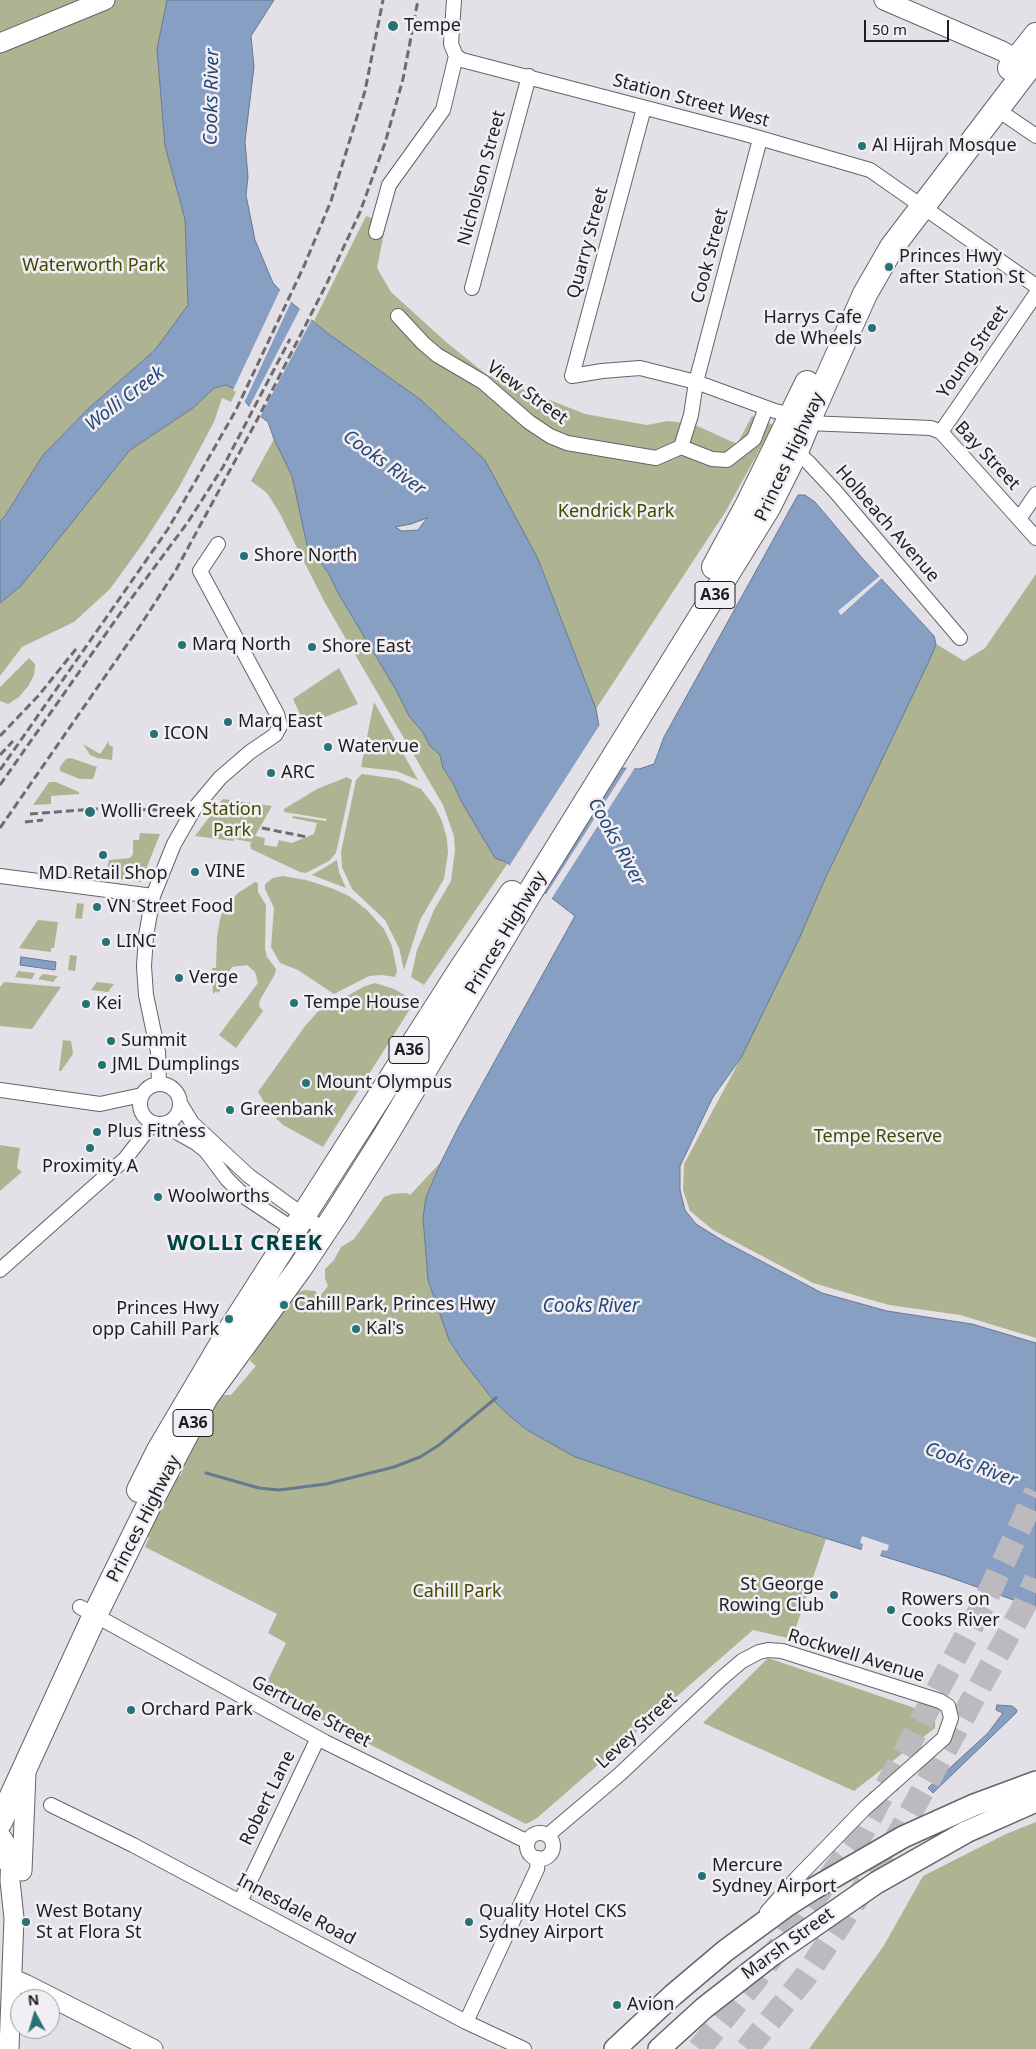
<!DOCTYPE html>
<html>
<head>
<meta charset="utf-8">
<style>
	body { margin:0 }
	#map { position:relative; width:1036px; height:2049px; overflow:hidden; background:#e3e0e7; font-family:"Noto Sans",sans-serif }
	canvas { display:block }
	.north { position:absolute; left:10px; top:1989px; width:50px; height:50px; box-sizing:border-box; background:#f1eef4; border:1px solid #9d9a9f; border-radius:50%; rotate:354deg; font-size:14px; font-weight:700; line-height:20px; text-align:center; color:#1e1d1f }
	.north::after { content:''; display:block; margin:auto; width:18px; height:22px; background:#277273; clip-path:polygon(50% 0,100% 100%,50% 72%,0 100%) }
	.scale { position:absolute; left:864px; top:20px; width:85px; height:22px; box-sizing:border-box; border:2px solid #1e1d1f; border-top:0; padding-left:6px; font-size:15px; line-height:18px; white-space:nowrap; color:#1e1d1f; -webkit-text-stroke:4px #f1eef4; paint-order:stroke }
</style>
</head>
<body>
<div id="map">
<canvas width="1036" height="2049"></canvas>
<div class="north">N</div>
<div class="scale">50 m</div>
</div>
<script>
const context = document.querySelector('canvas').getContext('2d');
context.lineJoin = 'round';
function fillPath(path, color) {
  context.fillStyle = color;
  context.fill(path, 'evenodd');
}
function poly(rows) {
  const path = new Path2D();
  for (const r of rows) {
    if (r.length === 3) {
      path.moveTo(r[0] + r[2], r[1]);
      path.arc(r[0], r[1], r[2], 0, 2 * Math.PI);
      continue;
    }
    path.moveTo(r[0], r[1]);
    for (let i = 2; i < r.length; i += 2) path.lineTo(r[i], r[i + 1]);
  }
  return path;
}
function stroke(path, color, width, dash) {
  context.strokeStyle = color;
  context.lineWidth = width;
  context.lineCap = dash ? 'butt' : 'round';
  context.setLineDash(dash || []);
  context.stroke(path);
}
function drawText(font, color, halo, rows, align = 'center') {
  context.font = font + ' "Noto Sans",sans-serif';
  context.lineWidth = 5;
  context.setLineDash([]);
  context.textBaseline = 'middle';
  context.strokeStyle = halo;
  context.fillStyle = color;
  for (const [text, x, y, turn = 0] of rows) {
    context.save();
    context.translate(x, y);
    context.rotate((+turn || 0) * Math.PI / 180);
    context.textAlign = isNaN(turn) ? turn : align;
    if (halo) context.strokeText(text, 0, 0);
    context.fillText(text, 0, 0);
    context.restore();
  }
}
const green = poly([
	[0,0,167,0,157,49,165,146,185,219,188,305,155,350,90,407,43,455,5,516,0,521],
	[366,216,386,223,377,268,391,292,446,342,487,375,585,414,647,425,668,421,693,424,737,444,752,416,773,425,726,511,596,709,538,559,463,439,421,400,326,332,314,321],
	[226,385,237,390,231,402,222,398,214,422,178,489,144,542,110,589,74,622,22,647,0,676,0,603,21,586,130,450,193,408,214,388],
	[274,439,292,476,314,556,329,574,338,593,396,690,409,716,422,731,430,746,440,755,443,768,453,783,461,801,501,861,508,863,424,985,411,977,417,950,425,932,434,910,451,881,455,850,454,836,443,805,325,603,279,512,267,493,251,481],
	[1036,574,1036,1338,960,1315,889,1305,813,1283,713,1230,690,1211,683,1190,684,1164,741,1058,936,644,964,661,985,648],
	[29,658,35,664,35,667,34,675,29,685,19,697,8,704,0,701,0,687],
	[339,668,358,704,305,725,293,699],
	[374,702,418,780,396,771,361,767],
	[109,741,109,745,113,747,112,760,97,758,90,755,83,744,100,754],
	[71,758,97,767,93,779,80,779,60,771,60,767,66,759],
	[362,774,398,779,421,789,435,807,442,821,447,839,448,853,444,879,420,920,404,970,399,948,385,920,352,889,342,867,341,852,356,780],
	[347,777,352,780,336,853,329,861,306,873,300,872,251,849,250,845,253,839,251,842,234,839,233,841,195,836,223,799,272,806,255,836,265,838,264,845,277,847,279,840,292,843,309,836,314,834,317,823,292,818,293,816,326,821,327,819,284,812,284,809,317,789],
	[49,782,56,782,79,792,79,794,51,796,51,804,33,805],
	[140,833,160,834,141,882,105,877,109,860,130,858,133,854,133,840,139,840],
	[337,860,339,872,346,888,312,875],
	[283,876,306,880,331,888,349,896,367,910,384,929,392,946,397,971,395,977,382,975,369,976,334,994,298,970,280,963,271,947,274,908,265,889,265,884,273,878],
	[255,882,258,883,258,892,266,905,265,949,267,957,276,969,275,974,260,1000,259,1006,263,1011,236,1048,219,1035,258,983,255,972,247,965,232,967,226,976,230,978,218,993,216,991,213,994,212,968,216,968,217,937,220,919,224,908,238,893],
	[77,903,84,904,82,919,75,918],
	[38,920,58,922,54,948,51,948,51,952,19,948],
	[70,955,77,956,75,971,68,970],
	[18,971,35,973,32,979,15,977],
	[43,974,58,976,53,982,38,979],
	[4,982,61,987,32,1029,0,1026,0,987],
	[97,982,114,984,108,992,91,990],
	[375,983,394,989,415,1001,323,1147,283,1125,270,1112,258,1092,305,1026,323,1006,340,1000,365,986],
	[63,1040,71,1041,73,1054,61,1071,59,1071],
	[0,1145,20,1148,17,1168,22,1172,0,1191],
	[441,1162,426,1197,423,1218,428,1280,449,1340,462,1360,494,1401,527,1430,575,1457,694,1497,826,1539,792,1639,753,1630,537,1818,526,1824,263,1690,286,1643,268,1633,277,1614,145,1547,149,1538,145,1533,172,1477,180,1476,182,1473,178,1464,218,1395,231,1395,256,1366,250,1361,254,1352,296,1293,305,1290,315,1291,319,1297,328,1286,325,1278,325,1269,334,1260,341,1247,354,1239,384,1197,392,1194,407,1193,410,1195],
	[768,1658,935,1715,935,1728,854,1791,703,1723],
	[1036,1822,1036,2049,809,2049,883,1947,923,1876,1006,1834]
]);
const water = poly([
	[167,0,274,0,251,36,254,67,245,141,248,177,246,195,255,240,273,283,292,303,326,332,421,400,485,460,538,559,596,709,604,753,621,768,639,769,654,764,664,737,798,495,805,495,815,502,863,559,934,636,936,644,930,659,825,879,799,939,741,1058,713,1097,680,1166,680,1190,685,1210,696,1224,725,1242,822,1293,887,1311,972,1324,1036,1343,1036,1608,946,1576,694,1497,575,1457,527,1430,512,1418,494,1401,462,1360,449,1340,428,1280,423,1218,426,1197,441,1162,459,1126,575,916,536,886,517,876,508,863,495,858,461,801,453,783,443,768,440,755,430,746,422,731,409,716,396,690,338,593,329,574,307,545,292,476,274,439,268,422,251,409,237,390,226,385,214,388,193,408,130,450,21,586,0,603,0,521,5,516,43,455,90,407,155,350,188,305,185,219,165,146,157,49,167,0],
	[427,518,418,530,402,531,395,527,411,524,427,518],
	[21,957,56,962,55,970,20,965,21,957],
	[997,1705,1012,1706,1017,1710,1016,1713,933,1793,928,1788,988,1733,1003,1713,996,1710,997,1705]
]);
const pier = poly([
	[281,288,292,300,244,403,236,392,233,390],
	[301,307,313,317,259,419,248,409],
	[881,575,883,577,841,615,838,611],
	[601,723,606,751,623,765,541,893,535,888,515,878,508,868],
	[628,766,636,766,550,901,545,896],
	[862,1536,889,1545,887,1551,882,1550,879,1559,861,1553,863,1544,860,1543]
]);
const stream = poly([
	[206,1473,259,1488,279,1490,326,1484,394,1467,420,1457,439,1445,496,1398]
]);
const highwayTunnel = poly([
	[699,2049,755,1980,862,1833,987,1597,1036,1492],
	[747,2049,806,1976,896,1839,1024,1606,1036,1579]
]);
const street = poly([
	[456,56,462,60,742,133,870,170,1036,286],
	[644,108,572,376,602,371,640,368,696,382,775,411,793,415],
	[998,110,1036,136],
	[376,232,389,185,443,110,456,56,451,44,454,0],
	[472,288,529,76],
	[398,316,423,343,437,355,483,382,529,422,550,436,567,443,656,458,681,447,712,459,727,460,754,439,766,408],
	[807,423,931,428,941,432,1036,538],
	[941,432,1036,294],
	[681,447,691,415,696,382,760,139],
	[792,448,808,462,835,491,960,638],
	[1019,519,1036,494],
	[0,876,153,896],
	[160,1104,20],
	[159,1084,158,1052,146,995,144,966,146,936,153,896,174,844,194,809,220,778,250,752,275,735,280,726,277,714,200,571,218,544],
	[0,1090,100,1104,142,1095],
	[180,1103,192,1123,249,1176,325,1231],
	[162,1124,196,1143,206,1151,227,1179,245,1197,299,1233],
	[0,1270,125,1159,153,1123],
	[80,1607,325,1742,528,1842],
	[51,1805,133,1845,466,2022,524,2049],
	[540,1846,13],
	[548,1835,620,1774,722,1678,742,1661,759,1652,768,1650,782,1651,940,1701,948,1706,951,1718,944,1738,864,1809,796,1879,767,1912],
	[240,1902,318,1738],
	[466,2022,537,1869,538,1858]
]);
const secondary = poly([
	[884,0,1002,51,1028,66],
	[0,43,105,0],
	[0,1835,11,1852,10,1881,14,1918,9,2049],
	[22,1871,26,1772],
	[13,1979,27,1985,153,2049]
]);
const primary = poly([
	[615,2049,673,1995,725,1951,785,1907,813,1889,903,1837,974,1805,1036,1782],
	[659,2049,704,2008,772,1955,876,1883,966,1832,1036,1801]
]);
const highway = poly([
	[1010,68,1036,35],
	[714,567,747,506,807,383],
	[139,1490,159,1450,227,1335,461,969,512,893],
	[0,1822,95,1615,150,1503,206,1397,300,1268,336,1214,384,1138,529,894,768,508,796,452,814,408,865,294,892,247,1036,58],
	[0,1855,8,1858,11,1863]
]);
const rail = poly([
	[0,736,39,695,76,649],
	[0,755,13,741],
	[0,770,168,529,236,410,304,266,331,201,365,91,383,0],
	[0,785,119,615,188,522,223,467,290,339],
	[30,814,94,809,175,810],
	[25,822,43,820],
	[0,828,140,626,176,570,256,422,327,283,360,212,385,143,403,79,418,0],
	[262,828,307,837]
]);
const markers = [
	[393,26,6,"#277273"],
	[862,146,5,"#277273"],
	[889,267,5,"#277273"],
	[872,328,5,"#277273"],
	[244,556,5,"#277273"],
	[182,645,5,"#277273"],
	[312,647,5,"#277273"],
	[228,722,5,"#277273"],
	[154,734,5,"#277273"],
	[328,747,5,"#277273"],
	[271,773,5,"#277273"],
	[90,812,6,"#277273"],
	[103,855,5,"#277273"],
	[195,872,5,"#277273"],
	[97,907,5,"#277273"],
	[106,942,5,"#277273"],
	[179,978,5,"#277273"],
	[294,1003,5,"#277273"],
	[86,1004,5,"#277273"],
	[111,1041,5,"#277273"],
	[102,1065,5,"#277273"],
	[306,1083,5,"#277273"],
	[230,1110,5,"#277273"],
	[97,1132,5,"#277273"],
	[90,1148,5,"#277273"],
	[158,1197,5,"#277273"],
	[284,1305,5,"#277273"],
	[229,1319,5,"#277273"],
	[356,1329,5,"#277273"],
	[834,1595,5,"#277273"],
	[891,1610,5,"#277273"],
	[131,1710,5,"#277273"],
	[702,1876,5,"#277273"],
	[26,1922,5,"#277273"],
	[469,1922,5,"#277273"],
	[617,2005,5,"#277273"]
];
const shields = [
	[715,595,40],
	[409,1050,40],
	[193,1423,40]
];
const shieldNames = [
	["A36",715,595],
	["A36",409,1050],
	["A36",193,1423]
];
const poiNames = [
	["Tempe",404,26],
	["Al Hijrah Mosque",872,146],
	["Princes Hwy",899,257],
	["after Station St",899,278],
	["Harrys Cafe",862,318,"right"],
	["de Wheels",862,339,"right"],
	["Shore North",254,556],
	["Marq North",192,645],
	["Shore East",322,647],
	["Marq East",238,722],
	["ICON",164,734],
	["Watervue",338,747],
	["ARC",281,773],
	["Wolli Creek",101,812],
	["VINE",205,872],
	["MD Retail Shop",103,874,"center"],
	["VN Street Food",107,907],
	["LINC",116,942],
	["Verge",189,978],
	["Tempe House",304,1003],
	["Kei",96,1004],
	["Summit",121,1041],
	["JML Dumplings",112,1065],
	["Mount Olympus",316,1083],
	["Greenbank",240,1110],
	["Plus Fitness",107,1132],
	["Proximity A",90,1167,"center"],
	["Woolworths",168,1197],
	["Cahill Park, Princes Hwy",294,1305],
	["Princes Hwy",219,1309,"right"],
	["opp Cahill Park",219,1330,"right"],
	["Kal's",366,1329],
	["St George",824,1585,"right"],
	["Rowing Club",824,1606,"right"],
	["Rowers on",901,1600],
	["Cooks River",901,1621],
	["Orchard Park",141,1710],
	["Mercure",712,1866],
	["Sydney Airport",712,1887],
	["West Botany",36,1912],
	["St at Flora St",36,1933],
	["Quality Hotel CKS",479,1912],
	["Sydney Airport",479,1933],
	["Avion",627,2005]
];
const streetNames = [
	["Station Street West",691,101,15],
	["Nicholson Street",482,178,-75],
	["Quarry Street",588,243,-75],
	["Cook Street",710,256,-75],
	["Young Street",973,352,-55],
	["View Street",527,393,36],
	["Bay Street",987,456,47],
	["Princes Highway",790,457,-65],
	["Holbeach Avenue",887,524,49],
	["Princes Highway",506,933,-59],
	["Princes Highway",144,1519,-63],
	["Rockwell Avenue",856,1656,17],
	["Gertrude Street",311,1712,28],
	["Levey Street",637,1731,-43],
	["Robert Lane",268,1798,-64],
	["Innesdale Road",296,1910,28],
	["Marsh Street",788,1944,-36]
];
const parkNames = [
	["Waterworth Park",94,266],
	["Kendrick Park",616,512],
	["Station",232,810],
	["Park",232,831],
	["Tempe Reserve",878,1137],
	["Cahill Park",457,1592]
];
const waterNames = [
	["Cooks River",212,97,-89],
	["Wolli Creek",125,399,-37],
	["Cooks River",384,463,36],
	["Cooks River",616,842,61],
	["Cooks River",591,1307],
	["Cooks River",971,1465,20]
];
const districtNames = [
	["WOLLI CREEK",245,1244]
];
fillPath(green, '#aeb492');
fillPath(water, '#869fc2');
stroke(water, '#677891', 1);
fillPath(pier, '#e3e0e7');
stroke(stream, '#677891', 3);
stroke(highwayTunnel, '#bcb9bf', 24, [24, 12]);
stroke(street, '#666369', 16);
stroke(secondary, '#666369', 21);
stroke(primary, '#666369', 24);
stroke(highway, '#666369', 26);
stroke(street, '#fff', 14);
stroke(secondary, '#fff', 19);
stroke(primary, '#fff', 21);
stroke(highway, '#fff', 24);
stroke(rail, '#6e6c70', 3, [8, 4]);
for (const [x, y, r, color] of markers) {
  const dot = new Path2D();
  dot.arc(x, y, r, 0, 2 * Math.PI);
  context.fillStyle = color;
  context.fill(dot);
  stroke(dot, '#f1eef4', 2);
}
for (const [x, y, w] of shields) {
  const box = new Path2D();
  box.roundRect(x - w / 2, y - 13.5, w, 27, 4);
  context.fillStyle = '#f1eef4';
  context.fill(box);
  stroke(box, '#1e1d1f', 1);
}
drawText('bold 16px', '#1e1d1f', null, shieldNames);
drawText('18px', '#1e1d1f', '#f1eef4', poiNames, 'left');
drawText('18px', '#1e1d1f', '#f1eef4', streetNames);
drawText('18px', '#434a00', '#f1eef4', parkNames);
drawText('italic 19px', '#264877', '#f1eef4', waterNames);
context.letterSpacing = '1px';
drawText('bold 22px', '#004344', '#f1eef4', districtNames);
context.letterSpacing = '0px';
</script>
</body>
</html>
